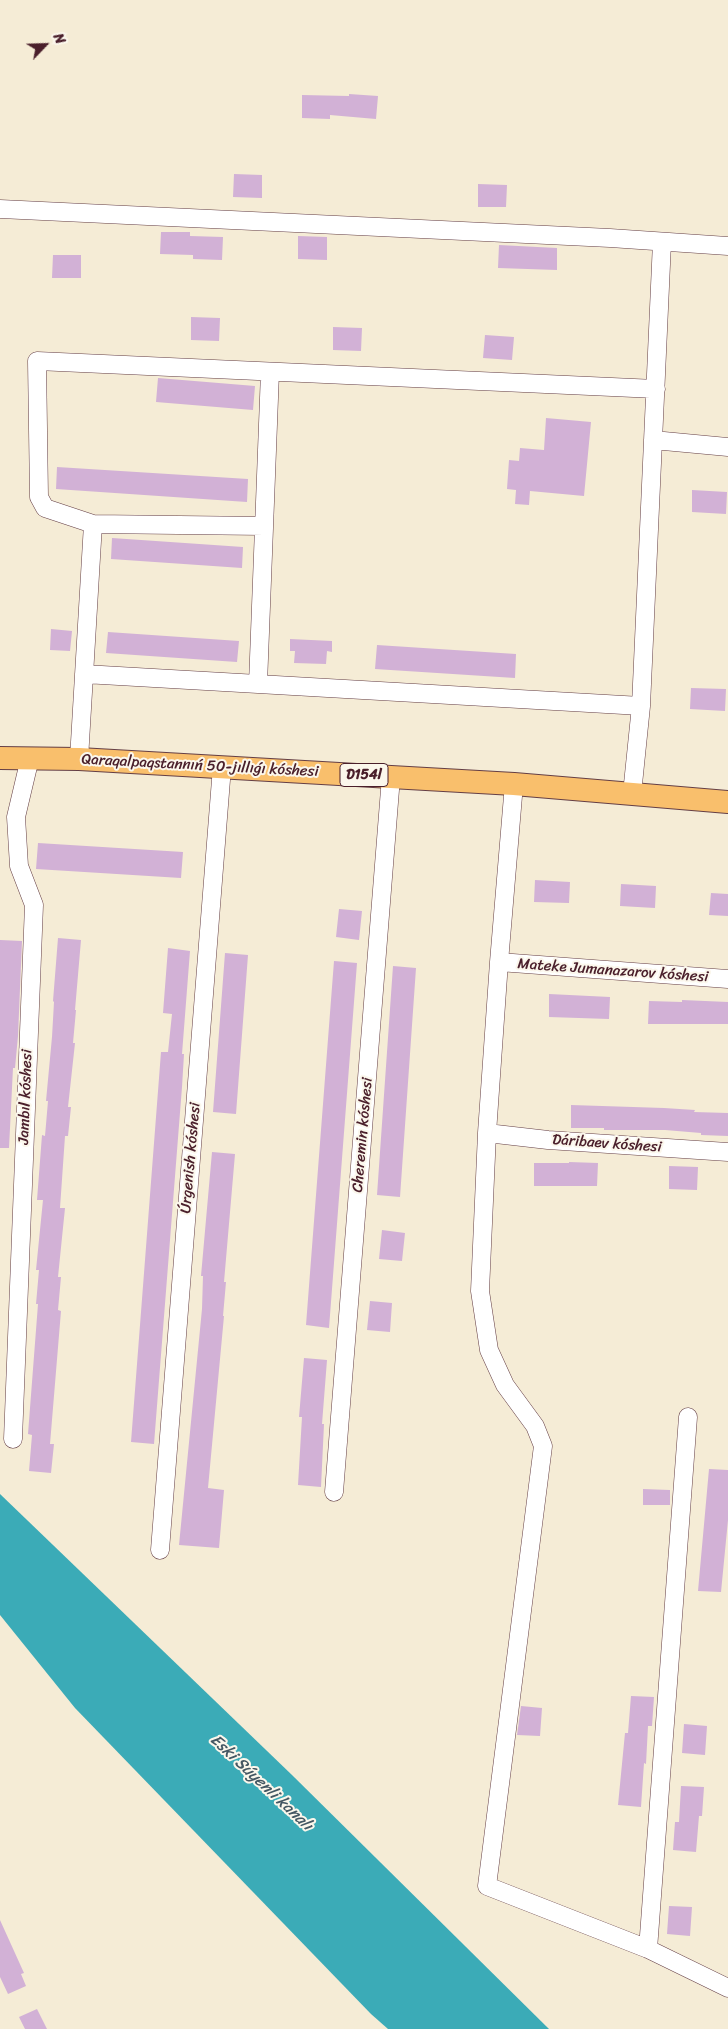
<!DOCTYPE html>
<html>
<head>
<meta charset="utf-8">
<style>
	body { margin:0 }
	#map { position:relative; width:728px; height:2029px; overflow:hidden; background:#f5ecd6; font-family:Sriracha,sans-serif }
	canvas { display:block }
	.north { position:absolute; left:20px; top:20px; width:50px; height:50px; -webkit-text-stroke:4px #fbf7ec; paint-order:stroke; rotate:66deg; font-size:14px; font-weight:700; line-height:20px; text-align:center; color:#4a1f2b }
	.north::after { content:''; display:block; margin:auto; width:18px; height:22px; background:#4a1f2b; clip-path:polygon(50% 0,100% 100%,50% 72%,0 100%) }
</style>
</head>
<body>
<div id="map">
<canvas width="728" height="2029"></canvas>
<div class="north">N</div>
</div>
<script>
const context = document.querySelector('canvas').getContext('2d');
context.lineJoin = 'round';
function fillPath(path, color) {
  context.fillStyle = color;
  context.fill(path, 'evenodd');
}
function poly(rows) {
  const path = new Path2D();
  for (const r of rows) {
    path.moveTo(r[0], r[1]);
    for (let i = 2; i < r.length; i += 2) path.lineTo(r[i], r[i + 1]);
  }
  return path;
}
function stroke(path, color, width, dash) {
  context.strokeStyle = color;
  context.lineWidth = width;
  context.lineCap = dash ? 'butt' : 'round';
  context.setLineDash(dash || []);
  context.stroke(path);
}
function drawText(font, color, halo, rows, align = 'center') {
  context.font = font + ' Sriracha,sans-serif';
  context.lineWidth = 4;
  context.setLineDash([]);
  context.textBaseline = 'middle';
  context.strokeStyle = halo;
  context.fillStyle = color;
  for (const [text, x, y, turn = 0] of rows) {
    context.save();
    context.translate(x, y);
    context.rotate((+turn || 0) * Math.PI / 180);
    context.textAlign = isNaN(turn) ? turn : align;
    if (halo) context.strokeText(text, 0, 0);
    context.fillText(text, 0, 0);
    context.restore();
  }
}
const water = poly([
	[0,1494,292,1775,549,2029,388,2029,371,2014,75,1708,0,1615]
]);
const building = poly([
	[349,94,378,96,376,119,330,115,330,119,302,118,302,95,349,96],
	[234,174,262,175,262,198,233,197],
	[478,184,507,185,506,207,478,207],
	[161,232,190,232,190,236,223,237,222,260,193,259,193,255,160,254],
	[298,236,327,237,327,260,298,259],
	[499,245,557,248,557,270,498,268],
	[53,255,81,255,81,278,52,278],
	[191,317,220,318,219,341,191,340],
	[333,327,362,328,361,351,333,350],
	[485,335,514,337,512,360,483,358],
	[158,378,255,386,253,410,156,402],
	[546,418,591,422,584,496,530,491,529,505,515,504,516,490,507,489,509,460,519,461,520,448,544,450],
	[57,467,248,479,247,502,56,489],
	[692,490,727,492,726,514,692,512],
	[112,538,243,547,242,568,111,559],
	[51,629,72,631,70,651,50,650],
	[108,632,239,641,237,662,106,653],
	[290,639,332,641,332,652,327,651,326,664,294,663,295,651,290,651],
	[377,645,516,654,515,678,375,669],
	[691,688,726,689,725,711,690,709],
	[38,843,183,852,181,878,36,869],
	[535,880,570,882,569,903,534,902],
	[621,884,656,886,655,908,620,906],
	[711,893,728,894,728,916,709,915],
	[339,909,362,911,359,940,336,937],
	[58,938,81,940,75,1010,76,1010,73,1043,75,1043,68,1107,71,1107,68,1136,65,1136,60,1208,65,1208,58,1277,61,1277,58,1310,61,1311,50,1444,54,1444,51,1473,29,1471,32,1435,28,1434,38,1304,36,1304,39,1270,36,1270,43,1200,37,1200,42,1135,45,1136,48,1101,46,1101,52,1037,54,1002,53,1001],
	[0,940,22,941,18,1036,15,1068,13,1068,9,1148,0,1148],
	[168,948,190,951,182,1054,184,1054,182,1087,154,1444,131,1442,161,1052,168,1052,172,1014,163,1013],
	[225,953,248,955,236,1114,213,1112],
	[334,961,357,963,329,1328,306,1325],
	[393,966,416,968,400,1197,377,1195],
	[549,994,610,997,609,1019,549,1017],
	[682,1000,728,1002,728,1024,648,1024,649,1001,682,1002],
	[571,1105,664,1108,695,1110,694,1112,728,1113,728,1136,701,1135,701,1133,665,1130,604,1130,604,1128,571,1128],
	[212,1152,235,1154,224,1282,226,1282,223,1316,224,1316,208,1488,224,1490,219,1548,179,1545,202,1309,203,1276,201,1276],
	[569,1162,598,1163,597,1186,534,1186,534,1163,569,1163],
	[669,1166,698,1167,697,1190,669,1189],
	[382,1230,405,1233,402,1261,379,1259],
	[370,1301,392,1303,390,1332,367,1330],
	[304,1358,327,1360,322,1424,324,1424,321,1487,298,1485,302,1417,299,1417],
	[709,1469,728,1470,728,1520,721,1592,698,1591],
	[643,1489,670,1490,670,1505,643,1505],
	[631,1696,654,1697,652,1726,648,1726,646,1764,644,1763,641,1807,618,1805,625,1733,628,1733],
	[521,1706,542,1708,540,1736,517,1735],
	[684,1724,707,1726,705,1755,682,1753],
	[681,1786,704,1787,702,1816,699,1816,696,1852,673,1850,675,1822,679,1822],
	[669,1906,692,1907,690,1936,667,1934],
	[0,1920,24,1973,21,1974,26,1986,8,1994,0,1977],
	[37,2009,47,2029,25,2029,19,2017]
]);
const minor = poly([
	[0,209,610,238,728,246],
	[653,440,728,447],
	[264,526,93,524,45,508,39,497,37,361,656,389],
	[84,674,641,706],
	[258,684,270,372],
	[79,759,93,524],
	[514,784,499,962,487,1133,480,1291,489,1350,505,1385,535,1426,543,1446,487,1886,648,1949,728,1988],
	[632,794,641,706,662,242],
	[499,962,728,979],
	[487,1133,548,1140,728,1152],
	[13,1439,34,905,19,866,16,817,30,758],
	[334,1492,391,777],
	[160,1550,222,767],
	[648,1949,688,1417]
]);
const major = poly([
	[0,758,79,759,391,777,514,784,728,802]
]);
const shields = [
	[364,775,48]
];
const shieldNames = [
	["D154l",364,775]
];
const streetNames = [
	["Qaraqalpaqstannıń 50-jıllıǵı kóshesi",200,766,3],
	["Mateke Jumanazarov kóshesi",613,971,4],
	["Jambıl kóshesi",26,1097,-88],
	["Cheremin kóshesi",363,1135,-85],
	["Dáribaev kóshesi",607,1144,4],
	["Úrgenish kóshesi",191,1158,-85]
];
const waterNames = [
	["Eski Súyenli kanalı",261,1783,43]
];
fillPath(water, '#3babb7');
fillPath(building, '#d2b1d6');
stroke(minor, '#643e45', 19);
stroke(major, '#643e45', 24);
stroke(minor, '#fff', 18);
stroke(major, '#f9bf6c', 22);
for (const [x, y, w] of shields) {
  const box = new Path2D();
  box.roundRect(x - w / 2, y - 11.5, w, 23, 4);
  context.fillStyle = '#fbf7ec';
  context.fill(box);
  stroke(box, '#4a1f2b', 1);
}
drawText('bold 14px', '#4a1f2b', null, shieldNames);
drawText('15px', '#4a1f2b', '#fbf7ec', streetNames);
drawText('italic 16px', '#445763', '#fbf7ec', waterNames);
</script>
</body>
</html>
